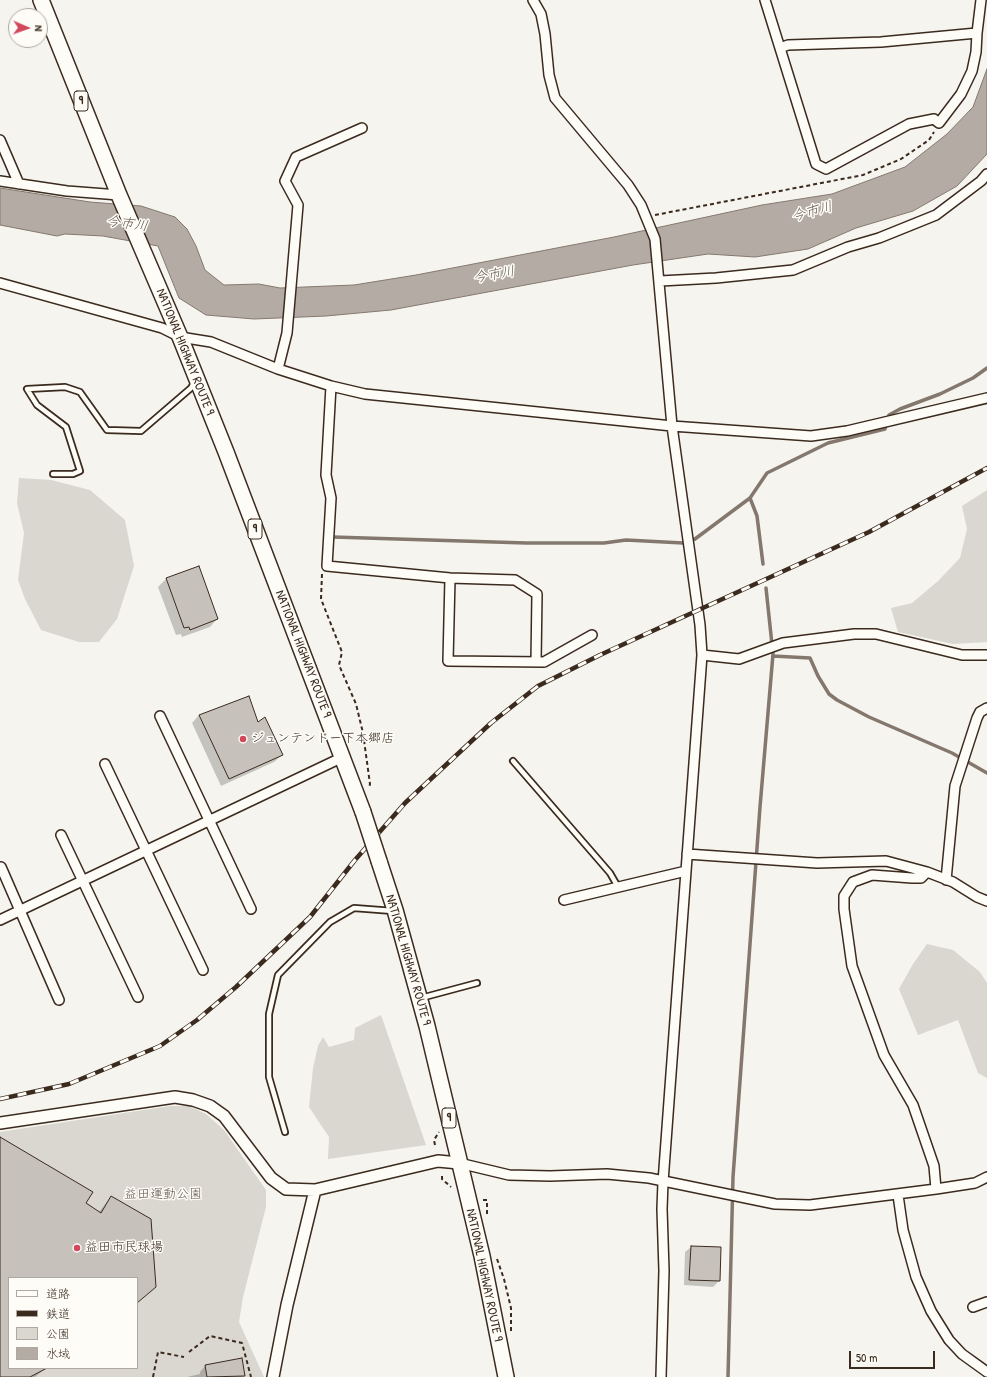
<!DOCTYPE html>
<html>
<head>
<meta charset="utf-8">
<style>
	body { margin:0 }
	#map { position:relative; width:987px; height:1377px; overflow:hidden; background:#f5f4ee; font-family:"Patrick Hand","Klee One",sans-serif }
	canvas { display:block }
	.legend { position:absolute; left:8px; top:1277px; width:130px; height:92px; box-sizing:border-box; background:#fdfcf7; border:1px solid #afa8a0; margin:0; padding:5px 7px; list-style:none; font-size:12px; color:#3b2a1e }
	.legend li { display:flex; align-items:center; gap:8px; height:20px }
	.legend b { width:20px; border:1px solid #afa8a0 }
	.north { position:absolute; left:8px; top:8px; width:40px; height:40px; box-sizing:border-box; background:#fdfcf7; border:1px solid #afa8a0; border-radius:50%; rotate:92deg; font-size:11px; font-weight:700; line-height:16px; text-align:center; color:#3b2a1e }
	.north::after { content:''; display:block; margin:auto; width:14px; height:18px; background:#d1495b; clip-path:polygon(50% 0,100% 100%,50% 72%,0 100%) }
	.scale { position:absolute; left:849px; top:1351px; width:86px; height:18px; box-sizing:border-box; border:2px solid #3b2a1e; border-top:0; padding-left:5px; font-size:12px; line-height:14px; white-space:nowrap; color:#3b2a1e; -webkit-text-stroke:3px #fdfcf7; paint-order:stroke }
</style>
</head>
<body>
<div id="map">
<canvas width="987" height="1377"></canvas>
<ul class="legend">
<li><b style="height:5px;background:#fdfcf7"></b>道路</li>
<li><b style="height:5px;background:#3b2a1e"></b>鉄道</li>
<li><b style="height:11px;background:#dad6d0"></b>公園</li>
<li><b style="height:11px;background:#b4aca4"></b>水域</li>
</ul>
<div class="north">N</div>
<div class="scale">50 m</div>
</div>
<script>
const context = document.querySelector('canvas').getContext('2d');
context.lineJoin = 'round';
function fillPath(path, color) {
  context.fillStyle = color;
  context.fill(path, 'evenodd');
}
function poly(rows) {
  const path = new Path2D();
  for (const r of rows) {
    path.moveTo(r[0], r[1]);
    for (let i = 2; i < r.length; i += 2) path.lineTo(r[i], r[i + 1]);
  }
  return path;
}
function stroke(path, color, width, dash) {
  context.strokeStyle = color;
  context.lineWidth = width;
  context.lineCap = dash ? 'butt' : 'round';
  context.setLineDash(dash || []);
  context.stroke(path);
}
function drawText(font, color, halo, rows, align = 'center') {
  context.font = font + ' "Patrick Hand","Klee One",sans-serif';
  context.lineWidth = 3;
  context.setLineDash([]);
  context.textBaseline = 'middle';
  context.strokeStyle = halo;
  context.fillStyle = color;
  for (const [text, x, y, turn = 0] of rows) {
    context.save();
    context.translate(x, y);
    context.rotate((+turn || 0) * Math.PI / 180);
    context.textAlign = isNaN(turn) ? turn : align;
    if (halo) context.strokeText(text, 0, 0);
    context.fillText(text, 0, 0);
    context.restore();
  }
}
const green = poly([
	[19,478,51,480,90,490,125,520,134,566,117,619,99,642,79,642,41,630,25,599,18,580,24,533,17,503],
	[987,490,987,642,953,644,898,632,891,608,912,603,938,581,960,558,967,529,962,506],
	[927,944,953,950,980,972,987,983,987,1078,978,1073,958,1020,918,1035,899,989,913,964],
	[381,1015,426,1145,328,1159,329,1137,309,1107,313,1068,318,1046,323,1037,329,1047,354,1040,355,1028],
	[170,1106,189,1106,206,1114,224,1130,266,1190,266,1207,243,1297,239,1322,264,1377,0,1377,0,1132],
	[9,1278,137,1278,137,1368,9,1368]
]);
const water = poly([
	[987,69,987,154,957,186,913,211,856,228,808,249,755,257,708,254,633,265,391,310,326,316,254,319,206,315,179,298,158,246,103,236,65,234,57,236,0,225,0,188,90,202,141,206,175,217,187,229,196,246,205,270,224,285,259,284,280,288,354,285,416,275,614,237,762,205,832,194,905,167,947,134,973,107,987,69]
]);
const shadow = poly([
	[198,567,217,619,210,627,182,637,181,634,176,635,158,587,166,579],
	[199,715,258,724,282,755,274,762,221,786,192,723],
	[0,1140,99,1212,111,1197,150,1219,137,1303,137,1278,9,1278,9,1368,46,1368,35,1377,0,1377],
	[691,1247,719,1281,713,1287,684,1285,685,1252],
	[205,1366,244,1375,242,1377,187,1377,200,1374,200,1372]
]);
const stream = poly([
	[750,498,757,516,763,564],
	[333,537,526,543,604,543,626,540,683,543,695,539,750,498,767,473,828,443,885,429,889,415,900,409,940,394,973,378,987,368],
	[773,656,810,658,818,676,829,694,837,700,869,717,952,753,987,773],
	[728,1377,733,1177,760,807,773,654,766,588]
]);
const building = poly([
	[199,566,218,619,190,630,189,627,184,628,166,578,199,566],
	[249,696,258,722,265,717,283,755,229,779,199,715,249,696],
	[0,1137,93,1192,86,1203,101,1213,111,1196,151,1219,156,1287,137,1303,137,1278,9,1278,9,1368,47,1368,30,1377,0,1377,0,1137],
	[691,1246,721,1247,720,1281,689,1280,691,1246],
	[242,1358,245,1376,207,1377,205,1365,242,1358]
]);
const path = poly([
	[655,215,863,175,901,159,929,140,934,132],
	[322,574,321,599,342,652,339,665,356,704,363,733,370,784,369,788],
	[435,1145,434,1140,439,1132],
	[442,1176,442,1179,451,1187],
	[483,1200,487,1200,487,1216],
	[497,1259,504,1279,511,1308,511,1331],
	[189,1352,210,1336,242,1343,251,1377],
	[153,1377,158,1352,184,1357]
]);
const service = poly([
	[53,474,73,474,80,471,66,427,37,405,27,389,65,387,80,392,107,430,141,431,191,388,195,381],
	[513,761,610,873,618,887],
	[421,998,477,983],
	[285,1132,269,1077,269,1014,278,975,330,922,354,908,393,911]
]);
const minor = poly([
	[533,0,541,14,545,34,549,75,555,98,628,185,641,205,655,239,672,426,700,625,702,655,663,1182,662,1209,664,1271,661,1377],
	[765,0,816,164,826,169,909,124,934,119,939,123,961,94,972,71,976,52,977,33],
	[780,48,788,45,881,42,977,33,981,0],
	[0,140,19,184],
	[0,181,67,191,119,195],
	[660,281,716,278,793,270,848,247,879,238,936,215,981,181,987,174],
	[0,283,162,328,180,337,211,342,278,369,331,386,365,394,672,426,811,436,847,431,987,398],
	[278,369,287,333,298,205,285,181,296,157,362,128],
	[331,386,326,475,331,498,327,566,450,578,515,580,537,594,536,662],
	[450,578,448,661,544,662,592,635],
	[702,655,739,659,783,643,854,634,876,634,962,655,987,655],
	[160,716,251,909],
	[105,764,203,970],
	[61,835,138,997],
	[687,854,817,863,886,861,927,872,953,882,977,897,987,901],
	[1,867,59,1000],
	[927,872,921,878,912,878,872,875,853,882,844,896,844,909,852,966,884,1055,913,1105,934,1166,936,1189],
	[946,880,955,786,977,718,980,712,987,708],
	[564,900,686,871],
	[0,920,343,757],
	[459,1163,509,1175,550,1176,607,1174,649,1178,775,1204,810,1205,936,1189,975,1183,987,1177],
	[898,1195,903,1230,916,1277,931,1311,949,1340,962,1354,987,1372],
	[973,1307,987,1302]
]);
const tertiary = poly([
	[0,1123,175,1097,193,1100,210,1106,224,1116,271,1178,286,1189,315,1190,438,1161,459,1163],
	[273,1377,287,1305,315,1190]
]);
const trunk = poly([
	[41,0,119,195,180,337,226,452,363,812],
	[379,861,395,910,427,1026,482,1256,506,1377]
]);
const rail = poly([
	[0,1099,69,1084,160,1046,197,1020,236,987,310,917,355,860,405,803,491,723,538,686,600,655,869,532,987,468]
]);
const trunkBridge = poly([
	[363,812,379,861]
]);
const markers = [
	[243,739,4,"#d1495b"],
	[77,1248,4,"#d1495b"]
];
const shields = [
	[81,101,14],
	[255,529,14],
	[449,1118,14]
];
const shieldNames = [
	["9",81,101],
	["9",255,529],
	["9",449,1118]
];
const streetNames = [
	["NATIONAL HIGHWAY ROUTE 9",185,352,68],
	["NATIONAL HIGHWAY ROUTE 9",303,654,69],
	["NATIONAL HIGHWAY ROUTE 9",408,960,74],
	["NATIONAL HIGHWAY ROUTE 9",484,1275,78]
];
const poiNames = [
	["ジュンテンドー下本郷店",251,739],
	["益田市民球場",85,1248]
];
const parkNames = [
	["益田運動公園",163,1195]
];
const waterNames = [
	["今市川",812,212,-15],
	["今市川",127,224,8],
	["今市川",494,275,-10]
];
fillPath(green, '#dad6d0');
fillPath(water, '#b4aca4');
stroke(water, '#84786e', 1);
fillPath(shadow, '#0003');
stroke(stream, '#84786e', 3.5);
fillPath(building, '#c7c1bb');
stroke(building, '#3b2a1e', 1);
stroke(service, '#3b2a1e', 8);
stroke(minor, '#3b2a1e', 12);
stroke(tertiary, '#3b2a1e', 14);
stroke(trunk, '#3b2a1e', 18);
stroke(path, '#3b2a1e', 2, [4, 3]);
stroke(service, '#fdfcf7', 4.5);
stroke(minor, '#fdfcf7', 9);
stroke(tertiary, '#fdfcf7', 11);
stroke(trunk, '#fdfcf7', 15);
stroke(rail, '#3b2a1e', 4.5);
stroke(rail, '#fdfcf7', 3, [9]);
stroke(trunkBridge, '#3b2a1e', 18, []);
stroke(trunkBridge, '#fdfcf7', 15);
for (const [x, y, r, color] of markers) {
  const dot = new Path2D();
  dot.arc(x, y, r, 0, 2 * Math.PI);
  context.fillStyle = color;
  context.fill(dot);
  stroke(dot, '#fdfcf7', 1.5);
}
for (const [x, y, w] of shields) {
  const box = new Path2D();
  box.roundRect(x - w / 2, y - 10, w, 20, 3);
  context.fillStyle = '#fdfcf7';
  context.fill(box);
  stroke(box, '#3b2a1e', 1);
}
drawText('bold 12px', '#3b2a1e', null, shieldNames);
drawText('13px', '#3b2a1e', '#fdfcf7', streetNames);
drawText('13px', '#3b2a1e', '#fdfcf7', poiNames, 'left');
drawText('13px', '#63554a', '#fdfcf7', parkNames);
drawText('italic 14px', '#65584d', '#fdfcf7', waterNames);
</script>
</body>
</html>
